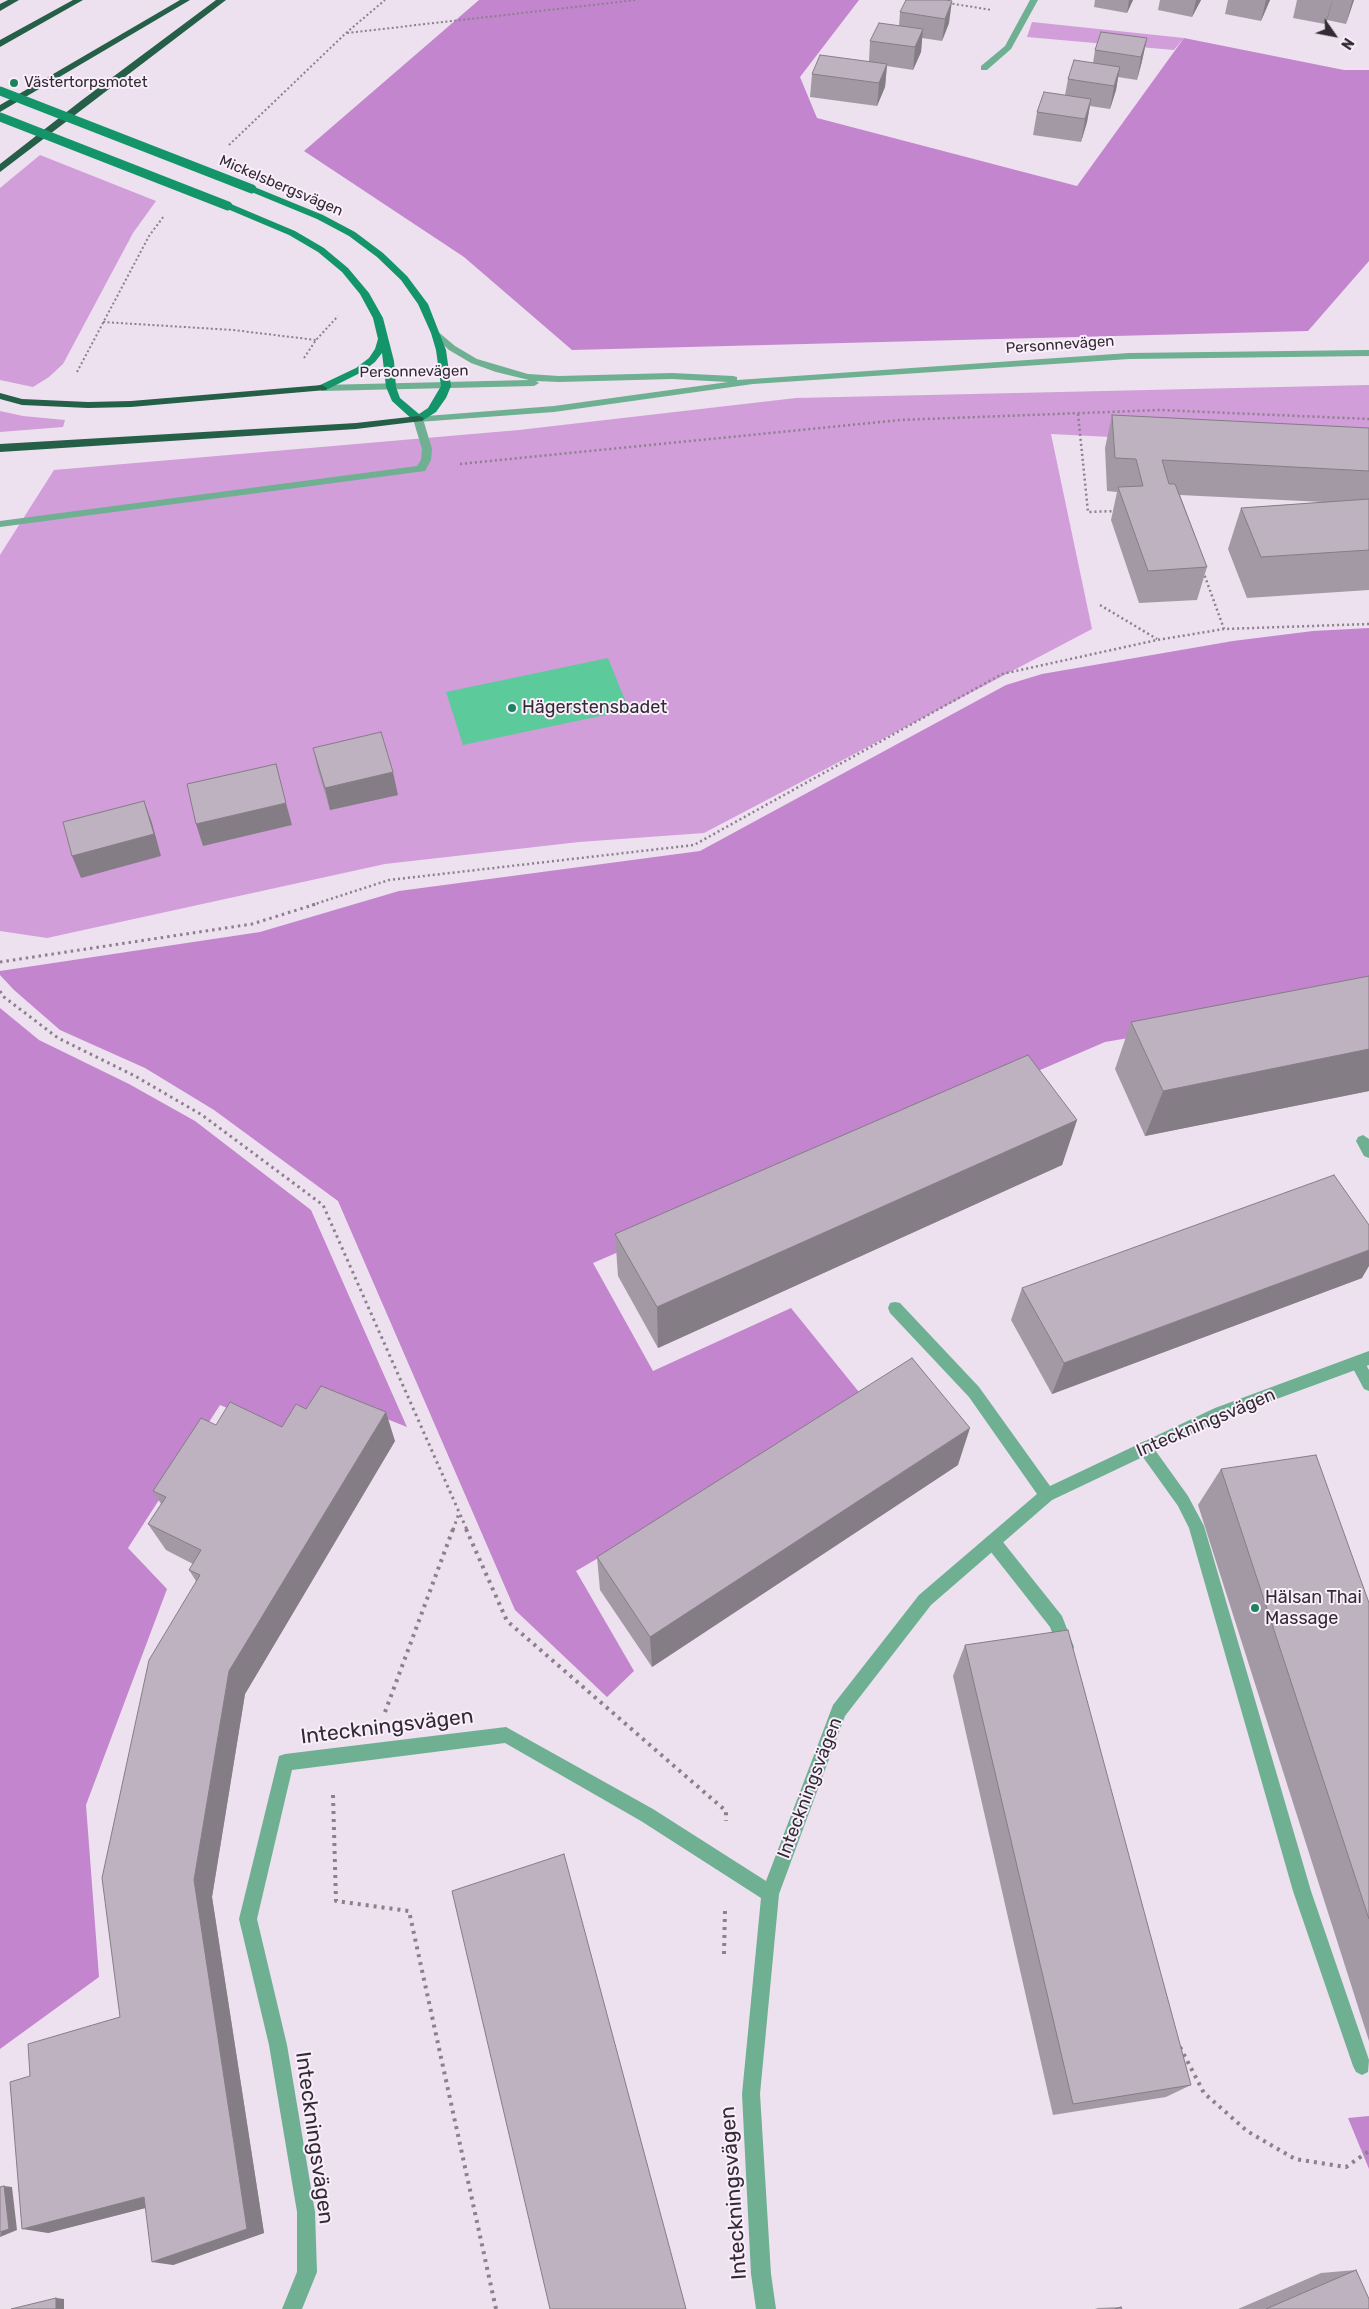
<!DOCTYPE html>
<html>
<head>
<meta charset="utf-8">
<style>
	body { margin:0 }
	#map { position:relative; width:1369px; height:2309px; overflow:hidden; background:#ede0ef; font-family:Rubik,sans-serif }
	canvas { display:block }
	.north { position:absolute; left:1309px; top:10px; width:50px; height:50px; -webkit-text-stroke:4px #faedfc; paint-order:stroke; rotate:123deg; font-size:14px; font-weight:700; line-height:20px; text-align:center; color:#312c32 }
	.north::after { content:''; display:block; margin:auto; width:18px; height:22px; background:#312c32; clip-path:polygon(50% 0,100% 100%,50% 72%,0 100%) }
</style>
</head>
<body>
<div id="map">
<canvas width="1369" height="2309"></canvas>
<div class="north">N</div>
</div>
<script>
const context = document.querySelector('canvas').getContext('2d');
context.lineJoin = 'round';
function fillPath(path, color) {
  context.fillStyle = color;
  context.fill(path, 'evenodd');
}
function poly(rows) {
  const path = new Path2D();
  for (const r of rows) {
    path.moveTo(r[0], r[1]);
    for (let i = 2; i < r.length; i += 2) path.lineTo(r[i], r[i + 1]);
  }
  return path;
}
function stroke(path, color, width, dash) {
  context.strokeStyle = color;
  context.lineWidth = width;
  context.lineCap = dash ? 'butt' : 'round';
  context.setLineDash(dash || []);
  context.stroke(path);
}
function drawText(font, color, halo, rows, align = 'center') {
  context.font = font + ' Rubik,sans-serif';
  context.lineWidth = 4;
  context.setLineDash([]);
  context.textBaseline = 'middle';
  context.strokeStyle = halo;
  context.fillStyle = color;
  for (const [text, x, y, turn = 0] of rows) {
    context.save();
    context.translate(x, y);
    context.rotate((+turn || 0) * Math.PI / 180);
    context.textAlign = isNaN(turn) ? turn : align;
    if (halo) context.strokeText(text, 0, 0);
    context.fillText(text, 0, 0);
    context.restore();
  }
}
const green = poly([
	[1032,22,1184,38,1174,50,1027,37],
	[40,155,156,201,133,233,63,364,49,377,33,387,0,380,0,188],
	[1369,385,1369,450,1051,434,1092,629,704,833,579,842,385,864,47,938,0,931,0,555,54,470,519,430,796,398],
	[0,411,23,416,65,420,63,427,0,432]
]);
const forest = poly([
	[479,0,859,0,800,77,817,118,1077,186,1184,38,1344,70,1369,70,1369,261,1308,331,572,350,464,257,304,151],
	[1369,628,1369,997,1105,1042,593,1263,653,1371,791,1308,867,1402,576,1571,634,1671,607,1697,515,1610,338,1201,214,1110,145,1068,60,1030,14,990,0,975,0,971,260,932,399,891,700,851,1006,685,1042,674,1233,641,1313,631],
	[0,1008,39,1040,129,1084,195,1121,311,1210,407,1427,319,1392,290,1434,220,1405,128,1548,167,1589,86,1805,99,1977,0,2049],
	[1369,2116,1369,2169,1348,2118]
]);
const water = poly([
	[608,658,629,710,463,745,446,692]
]);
const pathFar3 = poly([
	[948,3,992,10],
	[347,33,636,0],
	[229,145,346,33,385,0],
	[103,322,233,330,316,340],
	[304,358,316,340,338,316],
	[77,372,149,236,164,216]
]);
const pathFar2 = poly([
	[1078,414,1088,512,1117,511],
	[460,464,900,420,1160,410,1369,419],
	[1203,571,1224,629],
	[1100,605,1157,639],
	[312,905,389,880,694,845,1002,674,1157,640,1224,629,1369,624]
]);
const pathFar1 = poly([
	[0,962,252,924,316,904],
	[0,991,4,997,58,1038,135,1076,202,1115,323,1205,467,1530],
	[453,1530,459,1513]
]);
const path = poly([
	[466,1529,507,1621,726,1811,726,1821],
	[385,1712,453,1529],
	[333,1795,336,1901,409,1911,496,2309],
	[724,1954,725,1910],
	[1180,2047,1204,2093,1247,2131,1295,2159,1346,2167,1369,2151]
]);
const service = poly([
	[418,416,423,419,432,449,431,460,425,471,0,527,0,521,417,466,421,460,422,449,413,419,418,416],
	[1357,1356,1362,1358,1369,1370,1369,1391,1364,1389,1350,1363,1352,1358,1357,1356],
	[1145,1441,1150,1443,1188,1496,1204,1526,1311,1891,1369,2060,1368,2072,1362,2075,1356,2072,1353,2066,1293,1891,1189,1528,1178,1506,1140,1453,1137,1448,1140,1443,1145,1441],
	[993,1535,999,1537,1062,1616,1074,1647,1072,1653,1066,1655,1060,1653,1050,1627,987,1547,985,1542,987,1537,993,1535]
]);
const minor = poly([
	[1030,0,1038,0,1011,49,987,70,981,70,981,66,1005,46,1030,0],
	[1363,1135,1369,1139,1369,1158,1364,1156,1356,1141,1358,1137,1363,1135],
	[895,1302,900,1303,979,1387,1050,1486,1215,1408,1369,1351,1369,1365,1225,1418,1052,1500,931,1605,845,1716,779,1894,760,2094,771,2274,776,2309,756,2309,751,2274,742,2094,761,1898,641,1821,505,1743,292,1770,257,1919,287,2045,315,2212,317,2272,302,2309,282,2309,297,2272,297,2212,269,2045,239,1919,279,1756,285,1754,506,1727,653,1809,766,1881,833,1705,919,1595,1037,1494,969,1397,890,1313,888,1308,890,1303,895,1302]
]);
const tertiary = poly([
	[436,330,455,346,477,359,528,374,559,376,672,373,733,376,737,377,737,380,1129,353,1369,350,1369,356,1129,359,753,384,554,412,418,422,414,421,414,417,554,406,728,382,672,379,559,382,536,381,539,383,534,386,322,391,317,388,322,385,529,380,496,372,471,363,449,350,433,335,431,333,436,330]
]);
const secondary = poly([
	[252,186,323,215,355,232,383,253,407,276,428,304,446,350,451,386,446,398,436,412,422,421,414,421,392,401,386,387,382,353,375,362,362,372,326,390,318,390,318,386,356,368,369,358,375,349,378,339,373,318,360,294,342,272,318,252,289,235,225,208,225,204,231,204,295,231,324,248,348,268,369,293,383,318,394,361,396,387,400,398,419,414,428,408,441,386,436,350,431,333,418,304,401,280,377,257,349,236,317,219,249,191,248,189,252,186]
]);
const motorway = poly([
	[8,0,19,0,0,11,0,4,8,0],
	[73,0,83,0,0,47,0,40,73,0],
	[180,0,190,0,0,112,0,105,180,0],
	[216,0,226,0,0,172,0,164,82,100,216,0],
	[322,385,327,388,326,390,131,407,88,408,22,405,0,399,0,393,22,399,88,402,131,401,322,385],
	[418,416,422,417,424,419,422,421,356,429,0,452,0,444,356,423,418,416]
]);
const secondaryBridge = poly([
	[0,91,252,189],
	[0,117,228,206]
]);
const wall = poly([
	[946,0,949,23,942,41,922,38,921,52,913,70,887,66,885,87,877,106,810,97,812,74,869,61,870,41,899,26,900,12],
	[1095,0,1133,0,1127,13,1094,7],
	[1160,0,1201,0,1192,17,1158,10],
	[1228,0,1270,0,1261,21,1225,14],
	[1297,0,1354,0,1346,24,1327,20,1325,24,1293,18],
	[1147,38,1142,61,1137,80,1118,77,1116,90,1110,109,1090,106,1087,122,1081,142,1033,135,1037,112,1065,95,1068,79,1093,63,1095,50],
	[1112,415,1369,428,1369,590,1247,598,1228,549,1241,508,1323,502,1180,495,1207,567,1197,600,1139,603,1111,520,1117,492,1107,491,1105,448],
	[313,748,398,795,330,810,318,770],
	[1369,976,1369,1091,1145,1136,1115,1069,1131,1022],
	[1077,1120,1062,1165,658,1348,618,1276,615,1234],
	[1362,1278,1052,1394,1011,1320,1022,1288],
	[306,1409,395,1441,245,1694,212,1897,264,2233,173,2265,145,2208,48,2233,30,2076,120,2017,196,1581,189,1570,193,1564,166,1550,148,1524,161,1504,153,1491,216,1425,282,1427],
	[958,1465,652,1667,600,1590,597,1557],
	[1221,1469,1369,1603,1369,2041,1198,1505],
	[965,1645,1191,2085,1166,2097,1053,2115,953,1676],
	[1356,2270,1369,2309,1238,2309,1321,2273],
	[1121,2307,1122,2309,1095,2309,1098,2308]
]);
const shadedWall = poly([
	[1129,0,1133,0,1127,13],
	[1196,0,1201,0,1192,17],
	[1266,0,1270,0,1261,21],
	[1333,0,1327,20,1325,24,1332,2],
	[1353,0,1354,0,1346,24,1352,1],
	[952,1,949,23,942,41,945,19],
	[923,29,921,52,913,70,915,47],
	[1147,38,1142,61,1137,80,1141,57],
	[887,64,885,87,877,106,879,83],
	[1120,67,1116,90,1110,109,1114,86],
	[1091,99,1087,122,1081,142,1085,119],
	[393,772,398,795,330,810,325,788],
	[144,801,152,823,161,856,81,878,72,856],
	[286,803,292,825,203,846,196,824],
	[1369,1049,1369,1091,1145,1136,1163,1091],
	[1077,1120,1062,1165,658,1348,657,1307],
	[1369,1250,1369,1266,1362,1278,1052,1394,1064,1363],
	[386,1412,395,1441,245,1694,212,1897,264,2233,173,2265,152,2262,194,1880,229,1671],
	[970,1428,958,1465,652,1667,650,1637],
	[4,2186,12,2187,17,2230,0,2237],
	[144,2197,165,2203,48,2233,22,2229],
	[56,2298,64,2299,64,2309,56,2309]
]);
const building = poly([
	[906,0,946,0,952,1,945,19,900,12,906,0],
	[879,23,923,29,915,47,870,41,879,23],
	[1101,32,1147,38,1141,57,1095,50,1101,32],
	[820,55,887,64,879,83,812,74,820,55],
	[1074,60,1120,67,1114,86,1068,79,1074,60],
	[1044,92,1091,99,1085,119,1037,112,1044,92],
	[1112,415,1369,428,1369,471,1162,460,1169,484,1175,484,1207,567,1148,571,1118,487,1143,486,1136,459,1115,458,1112,415],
	[1369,499,1369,550,1261,557,1241,508,1369,499],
	[381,732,393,772,325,788,313,748,381,732],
	[276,764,286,803,196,824,187,784,276,764],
	[144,801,154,834,72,856,63,822,144,801],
	[1369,976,1369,1049,1163,1091,1131,1022,1369,976],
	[1028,1055,1077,1120,657,1307,615,1234,1028,1055],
	[1334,1175,1369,1225,1369,1250,1064,1363,1022,1288,1334,1175],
	[912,1358,970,1428,650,1637,597,1557,912,1358],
	[321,1386,386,1412,229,1671,194,1880,247,2229,152,2262,144,2197,22,2229,10,2082,30,2076,28,2044,120,2017,102,1878,149,1660,200,1575,189,1570,201,1550,148,1524,166,1497,153,1491,201,1418,216,1425,230,1402,282,1427,296,1404,306,1409,321,1386],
	[1316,1455,1369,1603,1369,1919,1221,1469,1316,1455],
	[1068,1630,1191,2085,1073,2104,965,1645,1068,1630],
	[564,1854,686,2309,550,2309,452,1891,564,1854],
	[4,2186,9,2229,0,2232,0,2187,4,2186],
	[1356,2270,1369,2299,1369,2309,1266,2309,1356,2270],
	[56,2298,56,2309,11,2309,56,2298],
	[1121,2307,1122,2309,1115,2309,1121,2307]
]);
const markers = [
	[14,83,5,"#1d835e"],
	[512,708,5,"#1d835e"],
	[1255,1608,5,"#1d835e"]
];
const farPoinames = [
	["Västertorpsmotet",24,83]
];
const farStreetnames = [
	["Mickelsbergsvägen",281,186,23],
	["Personnevägen",1060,345,-4],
	["Personnevägen",414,372,-1]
];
const poiNames = [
	["Hägerstensbadet",522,708],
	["Hälsan Thai",1265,1598],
	["Massage",1265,1619]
];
const streetNames = [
	["Inteckningsvägen",1206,1423,-23],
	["Inteckningsvägen",810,1788,-69]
];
const nearStreetnames = [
	["Inteckningsvägen",387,1727,-7],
	["Inteckningsvägen",314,2138,82],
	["Inteckningsvägen",734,2193,-94]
];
fillPath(green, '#d19ed9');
fillPath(forest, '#c385cd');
fillPath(water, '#5cca9b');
stroke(pathFar3, '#8a818b', 2, [2, 2.5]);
stroke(pathFar2, '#8a818b', 2.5, [2, 3]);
stroke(pathFar1, '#8a818b', 3, [2.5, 4]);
stroke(path, '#8a818b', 4, [3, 5]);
fillPath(service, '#6eb091');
fillPath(minor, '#6eb091');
fillPath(tertiary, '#6eb091');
fillPath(secondary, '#149569');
fillPath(motorway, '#265f47');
stroke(secondaryBridge, '#149569', 9);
fillPath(wall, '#a399a5');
fillPath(shadedWall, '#857d86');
fillPath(building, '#beb2c0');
stroke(building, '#857d86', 1);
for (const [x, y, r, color] of markers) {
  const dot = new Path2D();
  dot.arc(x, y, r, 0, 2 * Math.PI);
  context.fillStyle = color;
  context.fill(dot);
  stroke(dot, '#faedfc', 2);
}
drawText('15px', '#312c32', '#faedfc', farPoinames, 'left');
drawText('15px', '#312c32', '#faedfc', farStreetnames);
drawText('18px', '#312c32', '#faedfc', poiNames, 'left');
drawText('18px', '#312c32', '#faedfc', streetNames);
drawText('21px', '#312c32', '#faedfc', nearStreetnames);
</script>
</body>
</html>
